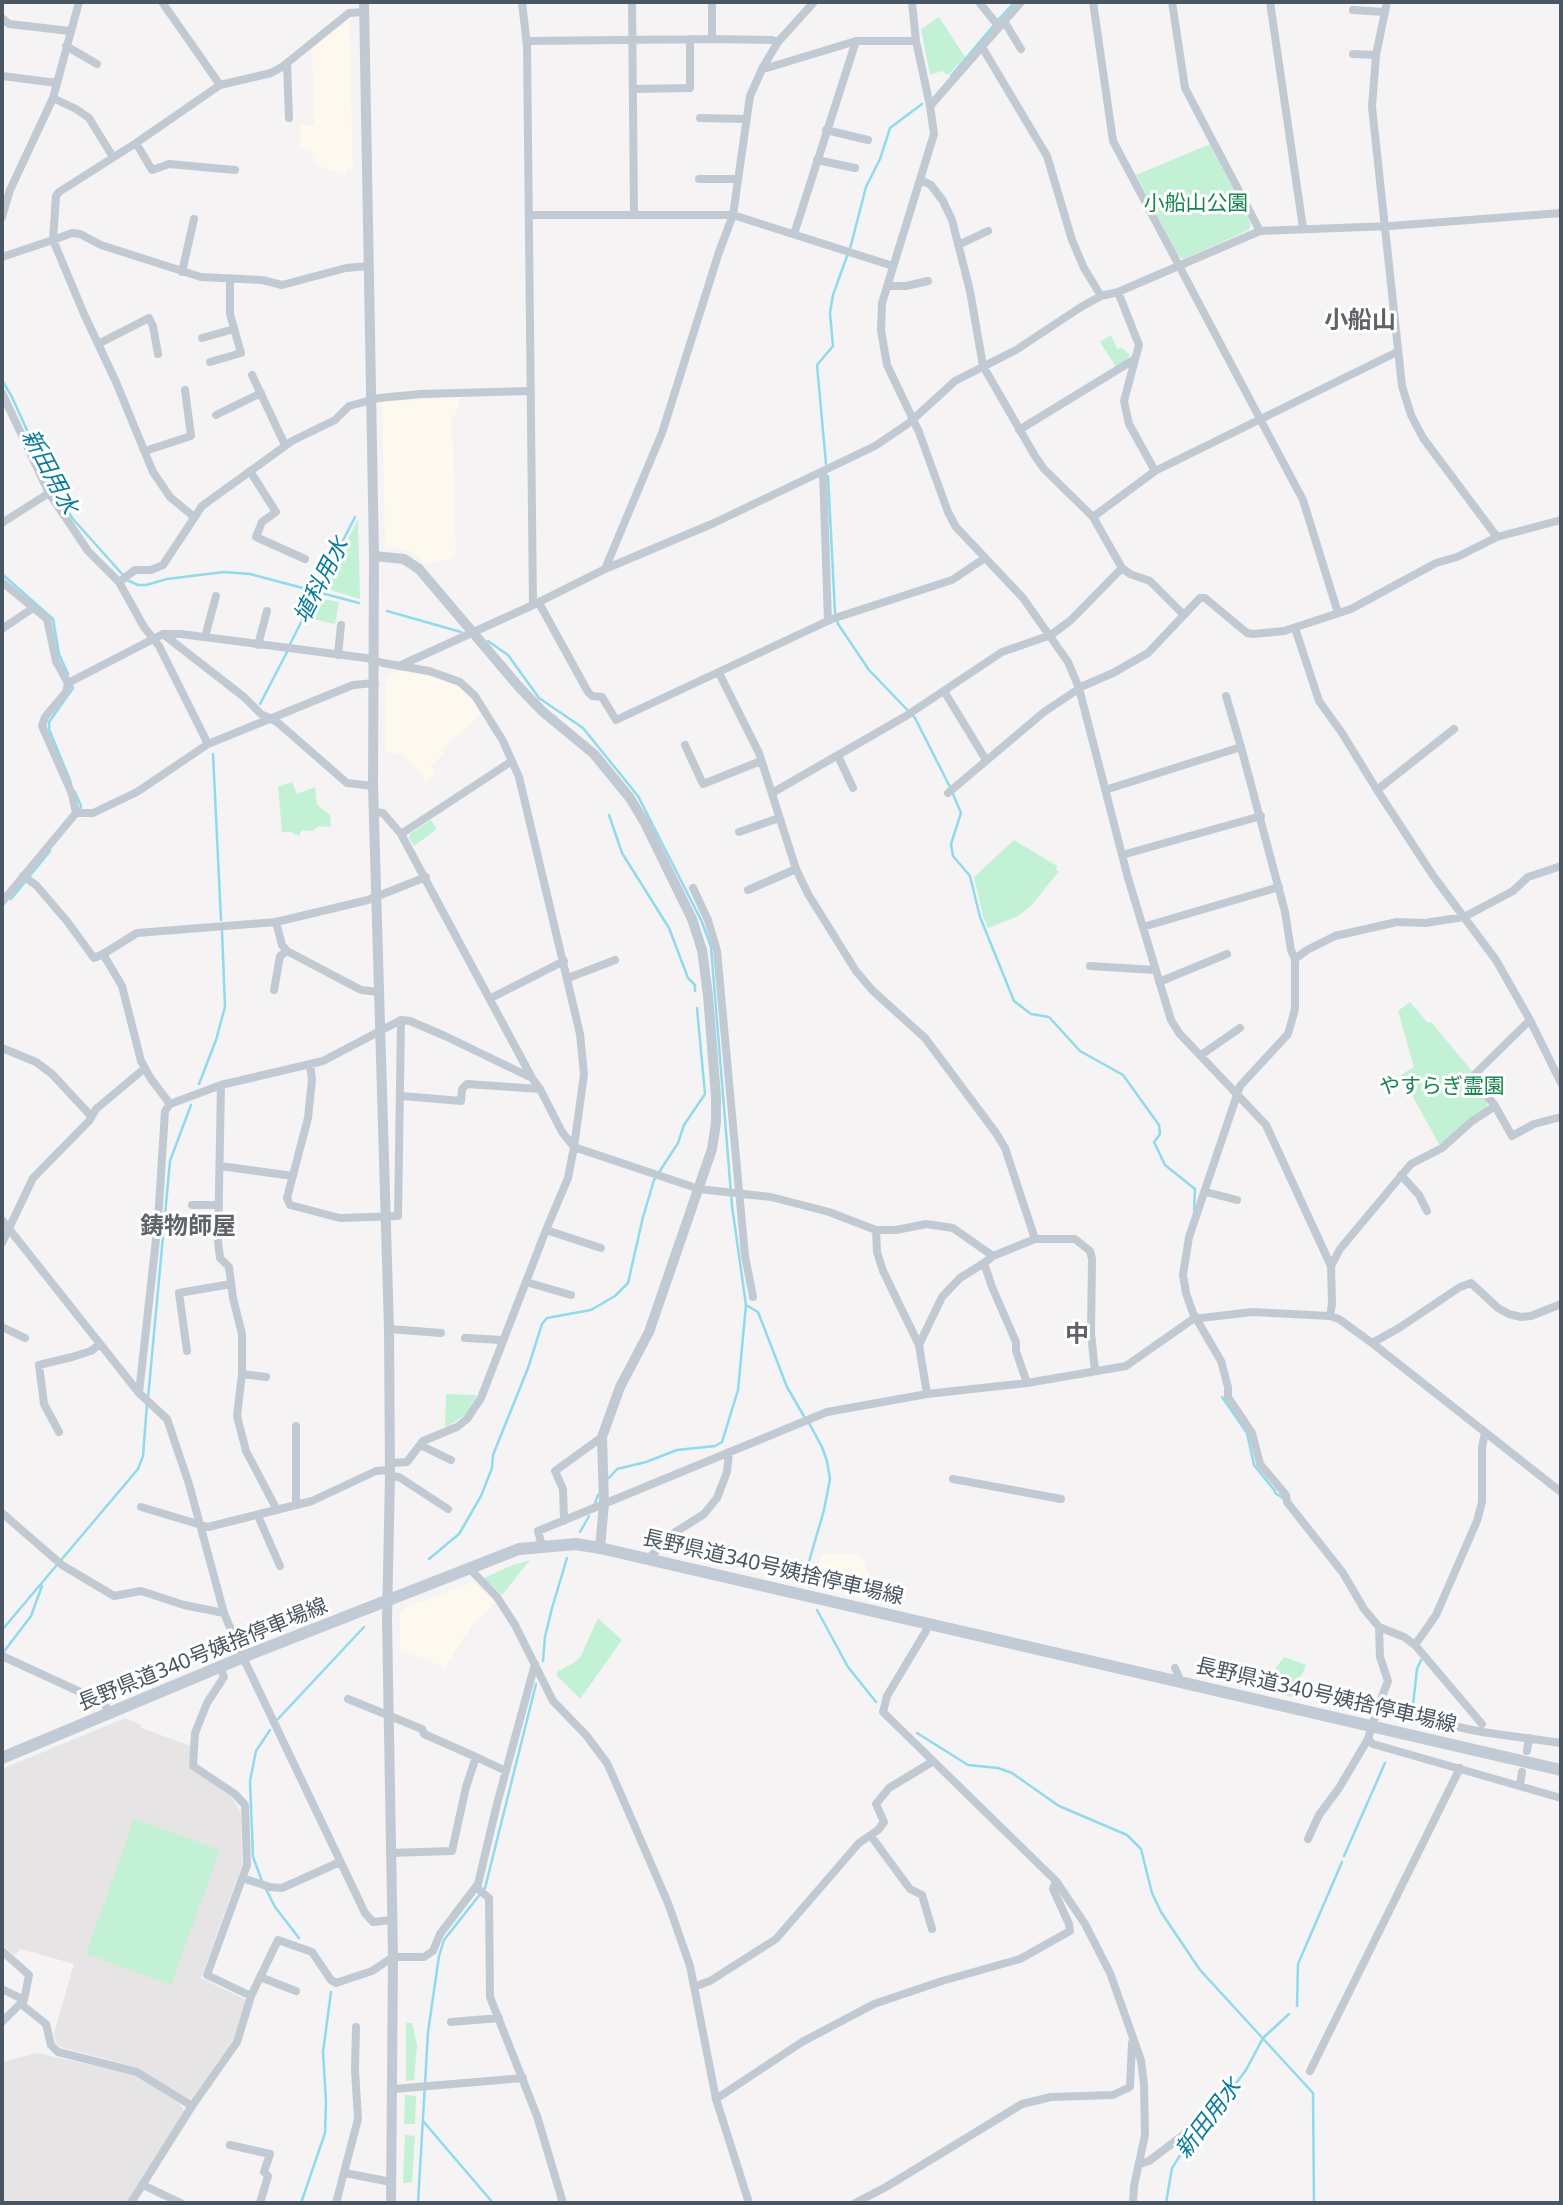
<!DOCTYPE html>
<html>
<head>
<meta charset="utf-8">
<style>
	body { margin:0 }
	#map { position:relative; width:1563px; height:2205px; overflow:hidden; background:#f5f3f3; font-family:"Noto Sans",sans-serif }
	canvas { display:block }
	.frame { position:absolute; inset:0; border:4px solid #4a5661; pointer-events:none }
</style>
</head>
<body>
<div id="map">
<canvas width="1563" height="2205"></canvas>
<div class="frame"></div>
</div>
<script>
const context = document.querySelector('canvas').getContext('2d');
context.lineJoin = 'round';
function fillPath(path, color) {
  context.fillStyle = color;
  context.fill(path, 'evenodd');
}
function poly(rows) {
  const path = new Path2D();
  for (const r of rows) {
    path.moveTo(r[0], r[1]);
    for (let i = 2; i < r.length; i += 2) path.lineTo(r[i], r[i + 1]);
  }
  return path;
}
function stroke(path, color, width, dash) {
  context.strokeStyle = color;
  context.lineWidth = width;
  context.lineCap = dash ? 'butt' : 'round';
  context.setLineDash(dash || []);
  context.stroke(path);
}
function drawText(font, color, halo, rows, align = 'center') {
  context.font = font + ' "Noto Sans","Noto Sans JP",sans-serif';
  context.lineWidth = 6;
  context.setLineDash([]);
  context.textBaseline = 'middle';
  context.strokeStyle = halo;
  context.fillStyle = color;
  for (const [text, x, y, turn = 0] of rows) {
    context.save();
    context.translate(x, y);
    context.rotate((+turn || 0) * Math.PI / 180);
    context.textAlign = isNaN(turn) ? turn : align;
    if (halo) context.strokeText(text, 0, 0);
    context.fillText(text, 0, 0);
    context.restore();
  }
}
const commercial = poly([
	[349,18,353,169,347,169,345,175,313,164,316,155,299,147,300,125,314,125,312,48],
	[460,397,458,408,452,419,456,554,451,559,443,561,422,563,416,554,402,549,385,548,382,402],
	[398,670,446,680,457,686,471,696,483,712,442,750,444,753,431,766,437,772,425,784,424,776,400,753,386,753,386,676],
	[822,1554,862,1555,878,1602,822,1589,817,1571],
	[473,1582,495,1603,472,1625,445,1668,400,1649,400,1613,405,1608]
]);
const education = poly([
	[125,1718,141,1725,141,1728,191,1746,189,1767,233,1798,241,1814,242,1865,201,1978,246,2000,235,2037,193,2097,189,2099,139,2068,61,2047,56,2043,54,2033,74,1964,21,1949,14,1955,2,1944,2,1769],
	[37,2053,135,2075,180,2104,185,2112,128,2203,2,2203,2,2062]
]);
const green = poly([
	[939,17,965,57,948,75,942,71,930,75,921,29],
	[1210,144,1251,224,1249,230,1184,259,1179,257,1136,175],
	[1111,335,1117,349,1122,348,1130,355,1125,361,1116,367,1100,342],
	[358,519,360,599,324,588],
	[319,598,339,602,335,624,308,618],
	[292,782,297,794,315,787,317,805,330,815,331,827,319,826,313,831,302,830,299,836,291,832,282,832,278,787],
	[431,820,437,829,414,846,409,838,410,834],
	[1014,840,1057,866,1056,870,1059,871,1031,906,1018,916,988,928,983,916,974,877],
	[1410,1002,1428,1023,1431,1022,1472,1071,1471,1076,1488,1101,1487,1106,1440,1146,1401,1075,1414,1067,1398,1011],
	[446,1394,477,1395,465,1415,445,1428],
	[530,1560,502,1595,484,1578,513,1565],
	[598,1618,622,1640,580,1699,557,1676,557,1672,575,1662,581,1656],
	[1284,1657,1306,1665,1292,1697,1260,1689],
	[134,1819,220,1850,171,1985,86,1954],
	[406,2023,412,2023,417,2045,414,2080,406,2081],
	[405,2095,416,2096,415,2124,404,2124],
	[405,2135,415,2136,412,2182,403,2183]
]);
const stream = poly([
	[998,20,1015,2],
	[951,76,994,25],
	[2,380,12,397,54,490,73,519,123,575],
	[826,464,817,365,833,346,830,313,833,295,851,245,866,187,880,159,890,128,922,104],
	[828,476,835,612,838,624,869,670,915,718,950,787],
	[2,574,53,619,59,654,68,674],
	[127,580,138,585,146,585,167,579,224,572,250,574,359,603],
	[387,611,461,632],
	[488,641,508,655,539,698,583,728,638,796,702,922,711,947,732,1206,746,1305,738,1390,722,1442,715,1446,677,1450,646,1462,617,1469,609,1478],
	[290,644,355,517],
	[260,704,287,652],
	[213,754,221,920],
	[71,783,49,729,49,722,73,688,71,684],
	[75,792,81,806,79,812],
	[953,794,961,813,951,844,953,856,970,876,980,917,1014,1001,1031,1014,1049,1017,1080,1051,1123,1075,1159,1125,1160,1134,1154,1142,1165,1165,1195,1189,1194,1210],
	[609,815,622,853,669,928,688,978,695,985,695,991],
	[11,899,50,851],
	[199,1084,216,1040,225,1007,222,931],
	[746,1305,758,1312,787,1387,805,1418],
	[1222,1397,1247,1433,1254,1465,1275,1491,1275,1493,1283,1498],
	[148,1398,170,1161,191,1105],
	[809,1423,822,1447,827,1461,830,1479,824,1510,808,1565,811,1586],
	[595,1503,598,1495],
	[580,1532,589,1516],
	[429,1559,459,1534,481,1496,492,1468,493,1455,528,1368,542,1324,547,1318,591,1310,615,1296,628,1283,643,1217,654,1180,678,1143,684,1125,705,1094,697,1008],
	[817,1610,848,1667,876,1702],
	[2,1630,138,1469,143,1456,147,1404],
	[2,1654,31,1616,42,1586],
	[543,1661,545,1637,552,1608,567,1558],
	[1408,1712,1413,1705,1417,1669,1421,1660],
	[278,1719,364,1627],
	[917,1733,968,1765,998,1768,1012,1773,1059,1806,1127,1835,1141,1849,1152,1893,1161,1912,1200,1970,1313,2093,1314,2203],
	[1344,1856,1385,1763],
	[262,1881,253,1857,250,1781,256,1751,270,1730],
	[265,1887,275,1907,299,1938],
	[1297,2006,1298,1964,1342,1862],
	[423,2121,493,2203],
	[301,2203,325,2133,326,2102,323,2052,331,1992],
	[418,2203,428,2032,439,1956,444,1940,485,1888,536,1684],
	[1166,2203,1172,2168,1196,2131,1211,2116,1246,2070,1263,2038,1289,2014]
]);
const minor = poly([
	[162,2,220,85],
	[522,2,527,46,533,605],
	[632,2,634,214],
	[912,2,916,41,930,106,934,134,882,303,881,330,887,365,919,432,948,512,956,527,1023,598,1068,662,1079,688,1128,878,1171,1020,1179,1033,1266,1125,1331,1266,1332,1304,1330,1316],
	[979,2,999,27],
	[1093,2,1113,141,1303,500,1338,613],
	[1172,2,1185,88,1260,231],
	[1270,2,1303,228],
	[1387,2,1376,55,1372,107,1402,386,1411,415,1423,438,1497,537],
	[1353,10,1385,12],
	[2,18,9,24,70,31],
	[1004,21,1021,49],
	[712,39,712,2],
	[527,41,712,39,772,40,778,42],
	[66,46,97,64],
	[982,47,1047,156,1072,240,1084,268,1101,296],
	[1353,54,1376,55],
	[287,63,289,118],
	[763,67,767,68,856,41,916,41],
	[2,76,57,83],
	[633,89,690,88,690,39],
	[53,98,76,109,89,118,113,157],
	[930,106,1021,2],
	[700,118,745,119],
	[826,130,868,140],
	[136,143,152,170,169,164,235,170],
	[817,160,855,168],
	[699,179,738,179],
	[921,180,931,185,943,201,952,220,970,291,983,366,1035,456,1044,469,1093,517,1122,568,1130,574,1150,581,1183,614],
	[529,215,733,215,893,266],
	[2,217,10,190,53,98,79,2],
	[794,234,856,41],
	[958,245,988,231],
	[2,257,53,240,56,196,59,192,136,143,220,85,271,73,282,67,349,13,364,12],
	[182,272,194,219],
	[887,286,906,286,928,281],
	[1118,292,1139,345,1124,401,1129,424,1155,471],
	[202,338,234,329],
	[98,344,149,318,153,326,158,354],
	[210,362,241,353,230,314,230,279],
	[252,375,285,445],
	[2,393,49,493],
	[216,415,261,393],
	[1019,430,1135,359],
	[145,451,191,436,185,390],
	[250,471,276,512,262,522,256,537,305,559],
	[823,472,828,621],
	[194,517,170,497,153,472,116,382,84,314,53,240,72,233,80,234,101,245,201,277,262,280,282,285,346,268,368,266],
	[1093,517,1155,471,1397,352],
	[2,523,49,493,88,551,119,582],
	[605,569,662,433,719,252,733,215,750,96,763,67,778,42,814,2],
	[2,582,47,619,56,661,68,683,66,692,45,717,42,726,72,794,76,813],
	[539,603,588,692,592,696,602,697,616,720,832,619,952,580,985,558],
	[1295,628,1319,701,1342,733,1377,790],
	[2,629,33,608],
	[163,634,244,697,261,714,277,722,347,783,373,786],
	[205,637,216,596],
	[258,645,267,611],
	[338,655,341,625],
	[399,666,533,605,605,569,714,523,875,446,909,423,955,381,1016,350,1081,307,1101,296,1118,292,1260,231,1390,226,1561,213],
	[719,673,759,753,796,869,808,894,856,971,872,990,925,1038,996,1133,1005,1148,1035,1239],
	[68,683,163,634,181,634,366,658,383,663,429,671,460,682,475,696,503,741,519,777,580,1034,584,1074,574,1147,568,1178,546,1230,481,1398,467,1419,457,1427,423,1441,407,1462,390,1463],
	[944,691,986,760],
	[1226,696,1241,747],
	[1454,729,1377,790,1434,877,1496,960,1530,1020,1561,1083],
	[208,744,159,646,144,627,119,582,135,570,151,570,163,565,202,506,292,441,335,420,349,406,379,398,421,394,531,391],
	[685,745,703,784,761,761],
	[838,756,853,788],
	[1105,790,1241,747,1285,912,1291,950,1295,959,1295,1009,1288,1034,1240,1086,1189,1237,1183,1275,1186,1293,1193,1313,1221,1361,1228,1387,1228,1397,1252,1433,1260,1464,1286,1495,1287,1502,1343,1573,1364,1609,1379,1627,1404,1637,1415,1645,1482,1724],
	[772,793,906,716,1002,652,1051,635,1071,620,1122,568],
	[948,793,1044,712,1083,686,1113,673,1148,653,1200,598,1205,598,1247,633,1253,634,1284,631,1351,609,1436,563,1457,557,1497,537,1561,520],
	[374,812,383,813,401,834,532,1078,540,1089,562,1132,574,1147,699,1189,771,1197,829,1212,876,1230,896,1230,926,1224,953,1228,993,1256,1035,1239,1075,1239,1090,1251,1092,1259,1091,1333,1095,1371],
	[739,832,779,818],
	[401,834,512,761],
	[1122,855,1261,816],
	[23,876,36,885,66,920,94,958,103,954,122,986,141,1061,151,1079,170,1104],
	[693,888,708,920,717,951,745,1256,753,1297],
	[748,890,796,869],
	[2,902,76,813,93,813,137,792,208,744,353,685,375,683],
	[276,922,368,900,426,877],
	[1143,927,1279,887],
	[103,954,137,933,276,922,282,945,287,951,361,990,379,992],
	[1295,959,1307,950,1335,936,1397,922,1425,923,1464,917,1513,891,1528,877,1561,866],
	[1090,966,1155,970],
	[568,978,615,960],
	[1159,982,1227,954],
	[274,990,280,956,287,951],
	[491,998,564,961],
	[2,1048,36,1062,52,1074,91,1116],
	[1201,1055,1240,1028],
	[310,1064,312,1080,308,1118,287,1198,290,1205,340,1218,398,1216,401,1020],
	[221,1085,218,1242,220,1258,229,1267,233,1298,242,1334,242,1374,237,1416,246,1451,277,1510],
	[402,1096,461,1101,462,1089,467,1084,540,1089],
	[1495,1106,1512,1136,1534,1124,1561,1117],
	[220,1166,293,1176],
	[1401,1175,1419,1195,1427,1211],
	[1206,1192,1237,1200],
	[192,1205,219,1205],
	[2,1220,139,1393,167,1419,189,1484,224,1613,239,1649,365,1913,373,1922,391,1920],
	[546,1230,601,1248],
	[876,1230,877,1252,883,1271,919,1345,927,1394],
	[2,1243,33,1178,89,1121,96,1109,145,1068],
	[993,1256,984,1263,992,1287,1016,1342,1016,1351,1027,1383],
	[1331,1266,1340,1249,1411,1164,1442,1148,1471,1122,1495,1106,1474,1078,1475,1074,1530,1020],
	[526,1282,571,1295],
	[2,1327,25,1338],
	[389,1329,441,1333],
	[465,1338,503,1340],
	[1372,1343,1399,1328,1460,1287,1471,1283,1498,1308,1509,1314,1521,1317,1531,1316,1561,1304],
	[919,1345,942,1297,960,1278,984,1263],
	[187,1351,179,1293,231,1284],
	[242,1374,266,1377],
	[139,1393,158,1221,165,1111,170,1104,221,1085,323,1061,401,1020,410,1021,445,1036,532,1078],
	[59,1432,44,1404,39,1365,72,1357,91,1351,100,1344],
	[420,1445,451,1460],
	[390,1476,399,1477,448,1509],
	[953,1479,1061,1499],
	[296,1505,296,1426],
	[141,1507,208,1527,312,1501,376,1471,390,1470],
	[2,1513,62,1565,114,1596,141,1591,184,1605,224,1613],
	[258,1516,280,1566],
	[564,1521,563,1489,555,1471,602,1437],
	[542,1546,538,1531,827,1412,927,1394,1027,1383,1126,1366,1193,1319,1252,1312,1330,1316,1339,1319,1372,1343,1561,1492],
	[648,1559,674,1533,704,1514,717,1498,727,1472,729,1452],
	[470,1569,497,1597,515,1625,553,1701,586,1735,607,1763,619,1790,668,1903,690,1966,716,2099,749,2203],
	[927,1623,926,1631,887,1696,883,1712,1056,1881,1085,1924,1110,1973,1141,2060,1144,2085,1145,2135,1134,2186,1133,2203],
	[1415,1645,1436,1615,1477,1521,1482,1502,1482,1447,1485,1433],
	[2,1656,102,1702,111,1713],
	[220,1667,224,1677,207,1703,195,1733,193,1766,235,1794,245,1805,247,1865,207,1975,251,1996],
	[1175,1668,1181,1682],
	[348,1699,422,1729,424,1734,476,1757],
	[1377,1710,1388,1681,1380,1657,1379,1627],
	[1561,1743,1482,1732,1377,1710,1368,1739,1373,1744,1561,1798],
	[1527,1751,1529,1738],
	[1520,1785,1522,1772],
	[871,1836,910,1889,922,1895,932,1929],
	[1308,1839,1319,1815,1339,1788,1368,1739],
	[390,1853,452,1851,466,1787,476,1757,506,1771],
	[242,1878,270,1887,282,1888,340,1862],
	[477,1888,489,1898,490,1997,537,2116,563,2203],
	[2,1951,29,1975,24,2000,2,2022],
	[260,1977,296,1991],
	[696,1986,710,1981,776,1939,859,1843,878,1830,884,1822,876,1804,889,1788,932,1762],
	[2,1989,24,2000],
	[21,2004,46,2024,51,2045,58,2052,137,2072,192,2106],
	[451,2022,499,2018],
	[1310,2071,1460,1768],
	[394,2089,523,2078],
	[716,2099,802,2042,874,2004,942,1981,1020,1959,1070,1931,1069,1924,1053,1889,1056,1881],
	[230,2145,270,2154,264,2172,268,2176,260,2203],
	[1140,2164,1149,2161,1182,2136,1196,2121,1207,2128],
	[345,2173,391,2182],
	[143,2185,181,2203],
	[131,2203,192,2106,237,2042,251,1996,278,1940,312,1952,331,1980,336,1983,372,1971,393,1957,424,1957,433,1951,440,1934,478,1884,497,1804,535,1664],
	[336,2203,358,2119,355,2070,356,2027],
	[855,2203,886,2187,1022,2104,1051,2097,1113,2095,1130,2087,1132,2043]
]);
const tertiary = poly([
	[364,2,374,556,373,786,389,1329,390,1476,387,1620,393,1957,391,2203],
	[374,556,404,559,419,569,519,687,542,711,594,754,630,798,645,823,692,919,702,950,708,995,716,1097,716,1123,712,1149,649,1332,620,1387,602,1437,604,1504,600,1548]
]);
const secondary = poly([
	[2,1758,253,1653,519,1549,576,1544,600,1548,1561,1770]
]);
const parkNames = [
	["小船山公園",1196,204],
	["やすらぎ霊園",1442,1087]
];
const streetNames = [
	["長野県道340号姨捨停車場線",773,1568,13],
	["長野県道340号姨捨停車場線",203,1655,-22],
	["長野県道340号姨捨停車場線",1326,1696,13]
];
const waterNames = [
	["新田用水",49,472,62],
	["埴科用水",322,581,-63],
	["新田用水",1209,2119,-53]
];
const quarterNames = [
	["小船山",1360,321],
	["鋳物師屋",188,1227],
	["中",1077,1335]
];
fillPath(commercial, '#fdf9ef');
fillPath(education, '#e6e4e5');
fillPath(green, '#c3f1d5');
stroke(stream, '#90daee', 2.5);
stroke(minor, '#c1cad2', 8);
stroke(tertiary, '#c1cad2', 10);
stroke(secondary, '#c1cbd6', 12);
drawText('21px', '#17864f', '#fff', parkNames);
drawText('21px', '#4a5661', '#fff', streetNames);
drawText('italic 23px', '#0c7c9b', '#fff', waterNames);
drawText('bold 24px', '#5f6368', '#fff', quarterNames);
</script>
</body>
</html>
